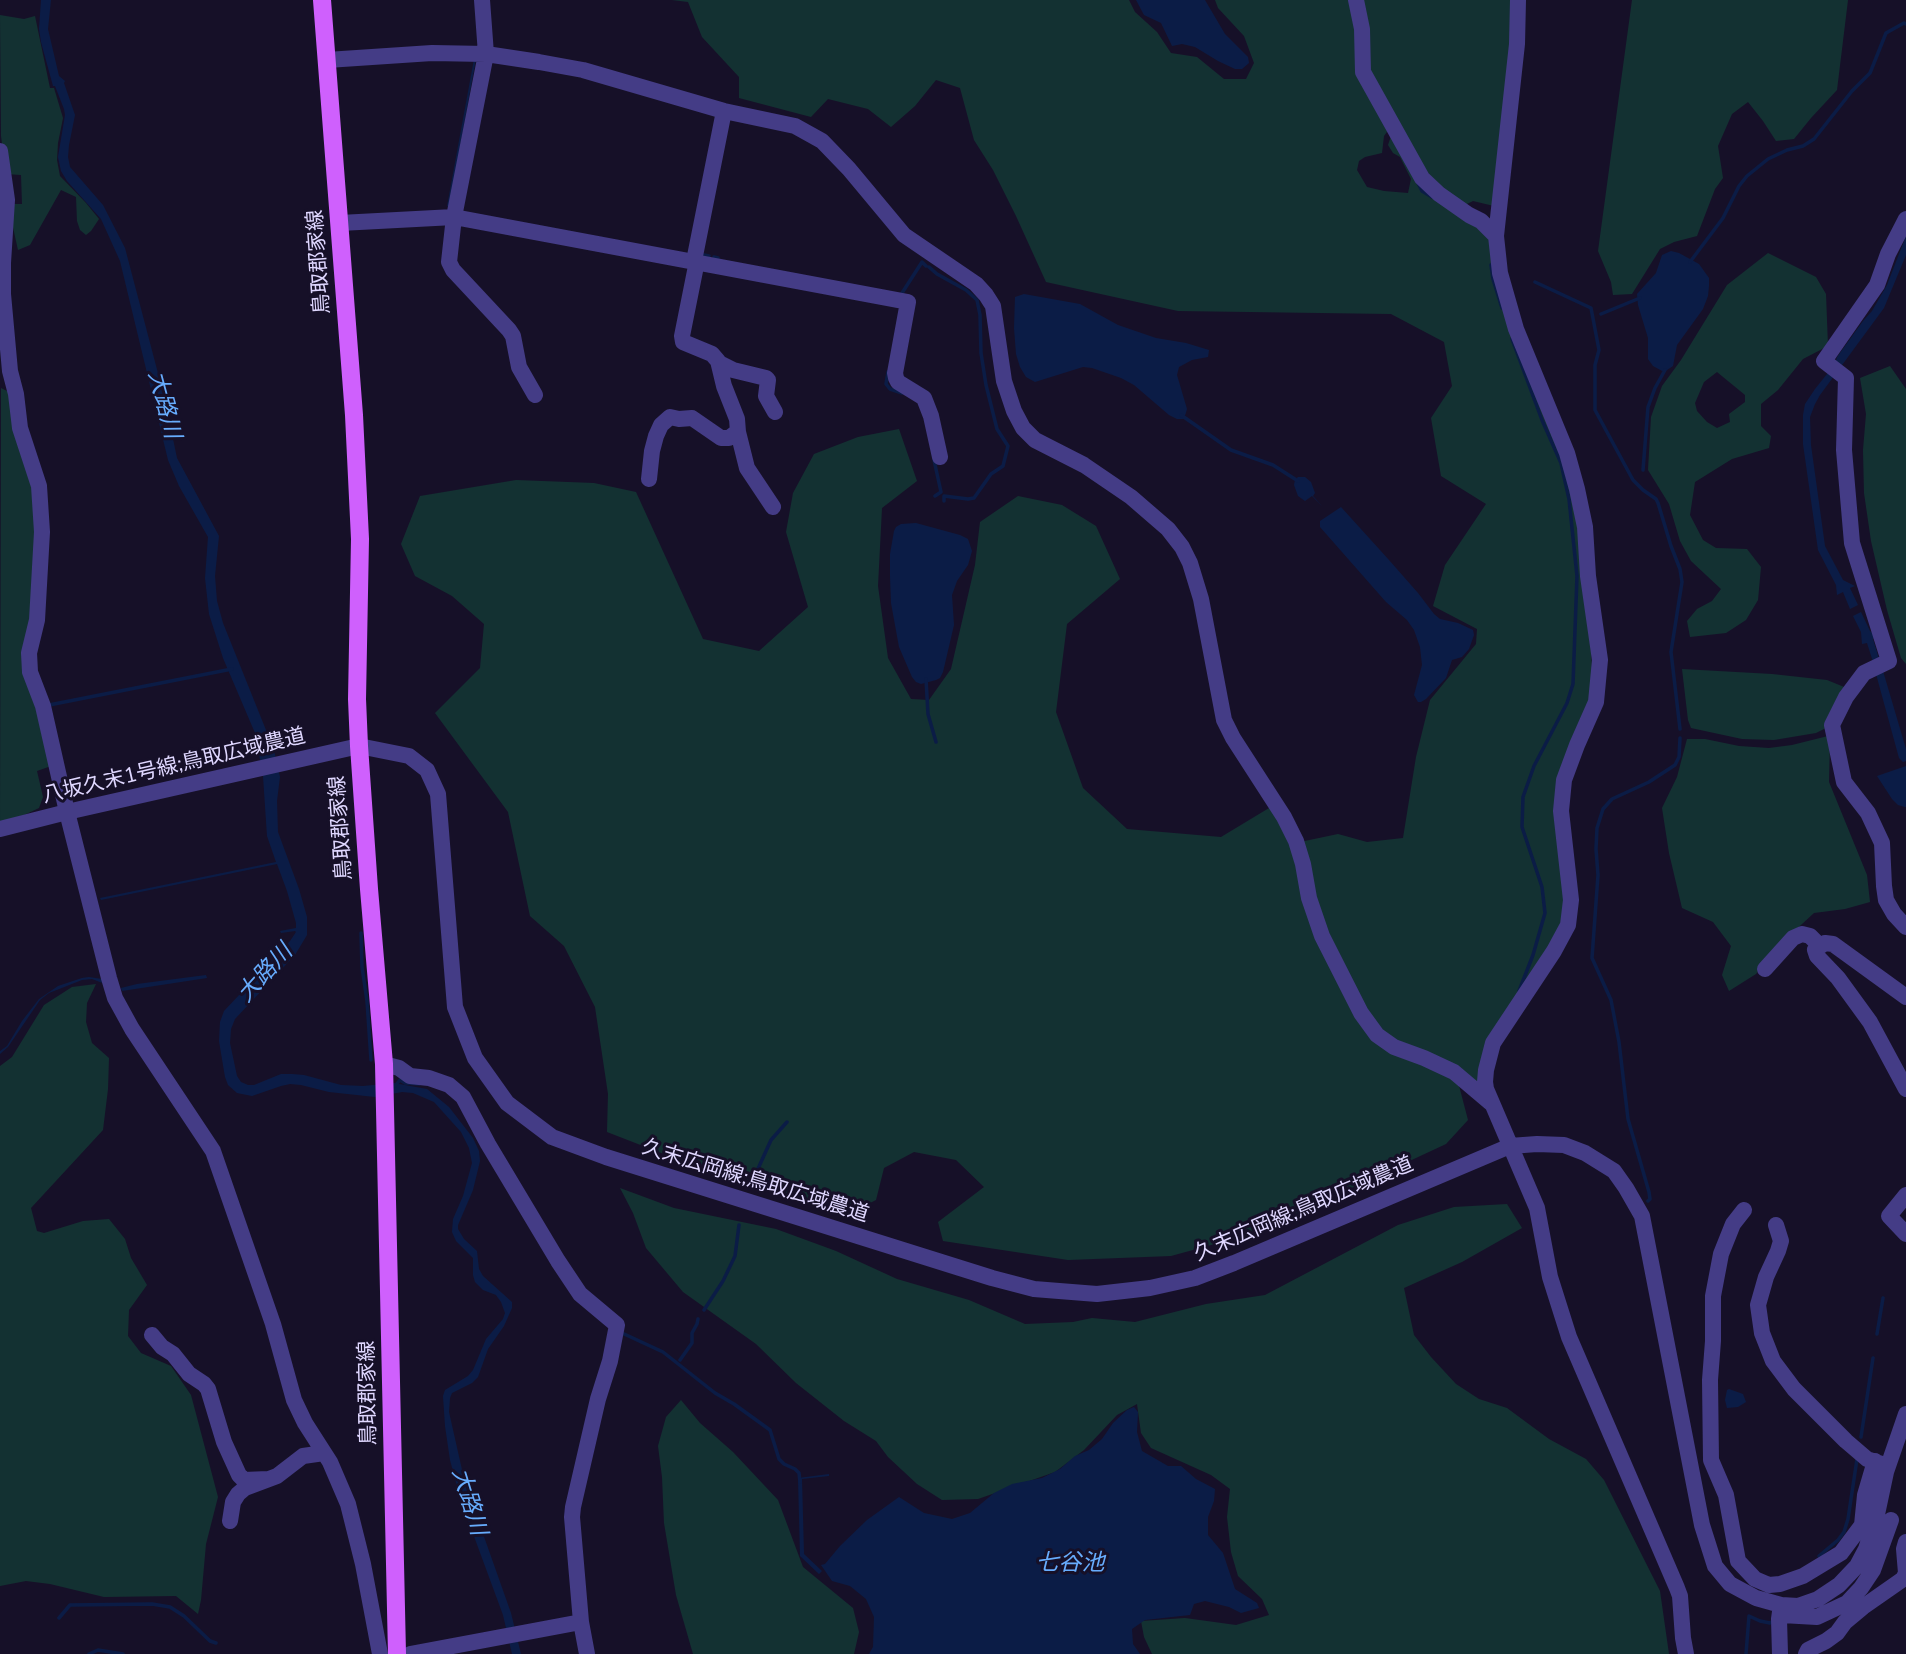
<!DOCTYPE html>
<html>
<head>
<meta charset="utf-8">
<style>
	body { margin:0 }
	canvas { display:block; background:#161028 }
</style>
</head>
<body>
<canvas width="1906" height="1654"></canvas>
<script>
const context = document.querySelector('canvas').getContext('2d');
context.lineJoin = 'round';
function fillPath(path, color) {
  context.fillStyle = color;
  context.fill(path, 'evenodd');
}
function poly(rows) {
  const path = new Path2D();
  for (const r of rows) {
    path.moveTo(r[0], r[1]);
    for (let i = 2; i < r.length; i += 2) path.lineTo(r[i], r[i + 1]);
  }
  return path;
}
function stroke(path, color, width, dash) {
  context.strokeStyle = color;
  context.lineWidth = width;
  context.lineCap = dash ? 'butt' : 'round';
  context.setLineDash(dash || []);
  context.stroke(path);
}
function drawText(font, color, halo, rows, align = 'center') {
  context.font = font + ' "Nunito Sans","Noto Sans JP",sans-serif';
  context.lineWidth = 6;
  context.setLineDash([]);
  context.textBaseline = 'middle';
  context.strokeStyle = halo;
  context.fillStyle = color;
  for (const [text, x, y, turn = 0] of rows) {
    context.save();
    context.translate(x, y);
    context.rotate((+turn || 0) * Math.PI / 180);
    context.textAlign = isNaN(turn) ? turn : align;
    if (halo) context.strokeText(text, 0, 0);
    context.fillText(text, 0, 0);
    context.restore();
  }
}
const green = poly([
	[672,0,1129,0,1135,12,1157,32,1171,53,1197,57,1224,79,1246,79,1254,63,1244,36,1218,8,1215,0,1353,0,1359,34,1389,129,1384,136,1382,153,1365,157,1359,161,1357,170,1367,187,1384,191,1408,193,1411,179,1400,157,1393,153,1388,145,1392,133,1408,154,1424,191,1487,231,1574,497,1590,635,1593,684,1591,698,1561,774,1565,878,1562,928,1479,1081,1475,1083,1381,1033,1327,940,1300,842,1338,834,1367,842,1403,838,1416,757,1430,700,1476,644,1477,629,1433,606,1445,565,1486,504,1441,476,1431,418,1452,386,1444,342,1391,314,1178,311,1046,282,1016,216,993,170,974,140,960,88,936,80,915,106,891,127,868,109,828,99,811,117,739,98,739,77,702,37,688,2],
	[1360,0,1514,0,1494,206,1473,201,1461,207,1438,190,1369,76],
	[1632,0,1848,0,1837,90,1811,118,1794,139,1776,141,1763,121,1748,102,1732,114,1718,146,1723,178,1715,189,1697,236,1674,242,1660,249,1632,294,1613,295,1611,282,1598,251],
	[0,15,24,19,35,16,50,88,54,88,63,118,58,143,57,160,60,176,86,203,99,219,91,231,86,235,80,230,77,221,76,197,61,190,30,245,18,250,12,223,9,204,22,204,21,175,6,174,1,136],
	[1768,253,1816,277,1826,294,1828,346,1803,359,1778,390,1761,404,1761,426,1771,436,1769,448,1732,459,1695,482,1690,515,1703,540,1716,548,1747,549,1761,567,1758,600,1746,620,1726,633,1690,637,1687,621,1697,609,1712,601,1721,589,1691,561,1680,541,1669,504,1648,470,1651,417,1662,386,1681,360,1727,285],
	[1717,372,1745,395,1745,402,1729,414,1730,422,1717,428,1707,422,1697,411,1695,403,1704,382],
	[1890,366,1906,389,1906,664,1901,658,1887,610,1871,541,1864,493,1863,450,1866,414,1860,378],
	[1,388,13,394,39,508,27,652,54,765,37,771,43,797,39,808,24,815,0,822],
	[899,429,917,481,882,508,878,586,888,658,911,699,929,700,951,669,975,565,980,522,1018,496,1062,505,1096,526,1120,579,1067,624,1056,712,1083,788,1127,829,1221,837,1274,805,1365,1024,1457,1078,1468,1120,1446,1144,1255,1233,1171,1256,1068,1260,943,1241,938,1222,984,1187,956,1160,914,1152,884,1168,876,1200,844,1216,687,1163,607,1132,608,1094,595,1007,564,946,530,916,508,812,435,713,480,668,484,624,452,596,415,576,401,544,420,496,516,480,594,483,636,492,703,639,759,651,808,607,786,532,793,493,814,454,858,437],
	[1682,669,1772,674,1827,680,1849,689,1826,728,1816,733,1774,740,1742,739,1691,728,1688,720],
	[1828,736,1830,740,1829,782,1867,875,1870,902,1845,909,1814,913,1777,947,1756,974,1729,991,1722,975,1731,946,1713,922,1682,908,1669,853,1662,808,1677,777,1687,739,1705,739,1739,746,1769,748,1792,745],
	[96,984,87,1003,86,1022,92,1043,109,1058,108,1089,103,1130,31,1208,37,1231,44,1233,83,1221,109,1219,125,1239,131,1258,147,1285,129,1310,128,1336,141,1353,171,1366,191,1395,218,1497,206,1544,201,1600,198,1614,176,1596,104,1597,50,1584,26,1581,0,1586,0,1066,12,1057,44,1005,72,987],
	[620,1188,674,1208,776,1229,836,1251,897,1279,969,1300,1025,1324,1073,1322,1092,1318,1135,1322,1206,1304,1265,1295,1398,1225,1454,1207,1507,1204,1522,1228,1462,1262,1404,1288,1414,1335,1431,1357,1456,1384,1479,1399,1507,1408,1549,1439,1586,1459,1604,1480,1660,1591,1669,1654,1152,1654,1144,1637,1141,1621,1185,1618,1236,1625,1269,1615,1262,1599,1238,1576,1231,1552,1227,1517,1230,1489,1211,1475,1151,1448,1141,1433,1137,1404,1117,1415,1084,1450,1055,1472,978,1499,942,1500,917,1484,888,1457,876,1441,844,1421,796,1383,756,1344,683,1292,646,1248,633,1213],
	[681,1400,700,1423,733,1452,778,1500,803,1567,853,1608,859,1632,854,1654,693,1654,676,1595,664,1523,662,1477,658,1446,666,1417]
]);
const water = poly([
	[41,0,51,0,48,29,59,76,65,81,64,83,75,115,69,145,68,157,70,167,103,205,125,248,164,396,177,458,219,536,215,576,217,601,223,623,274,750,280,777,277,801,278,832,299,889,307,917,307,935,295,955,235,1019,231,1029,230,1043,237,1076,241,1082,248,1085,254,1085,281,1074,292,1074,304,1075,341,1085,363,1086,394,1083,427,1089,449,1107,473,1138,479,1151,480,1161,473,1190,458,1225,458,1229,464,1239,477,1251,479,1269,483,1276,512,1302,512,1308,504,1326,488,1349,478,1377,472,1383,452,1393,450,1398,449,1412,465,1483,511,1613,521,1654,512,1654,503,1615,461,1501,450,1460,445,1426,443,1396,445,1390,468,1376,473,1370,486,1339,503,1319,505,1313,501,1302,496,1295,483,1290,475,1282,473,1275,473,1258,456,1241,452,1232,453,1219,463,1196,472,1163,469,1148,461,1132,434,1102,413,1093,402,1092,375,1097,329,1092,301,1085,290,1084,281,1086,252,1096,237,1093,228,1085,225,1077,219,1041,220,1022,224,1011,290,941,296,932,295,931,281,933,280,931,296,928,296,923,287,891,277,864,101,900,100,898,276,862,267,836,263,776,255,733,223,658,209,614,205,578,208,537,179,486,168,460,120,261,101,219,67,181,61,171,58,157,65,115,64,109,55,86,53,86,41,42,39,29],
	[1136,0,1205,0,1225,34,1248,57,1249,63,1242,69,1235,69,1218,61,1195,47,1182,44,1172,46,1161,23,1144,15],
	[474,59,476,59,449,207,447,206],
	[1906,236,1906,255,1884,308,1820,395,1815,404,1810,417,1811,445,1825,546,1843,580,1855,586,1850,588,1858,605,1850,609,1843,592,1837,595,1836,585,1818,550,1803,444,1803,415,1805,404,1815,389,1835,364,1837,357,1863,321,1872,311,1887,285],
	[1671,251,1679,253,1699,264,1709,278,1709,286,1708,296,1703,309,1677,345,1673,366,1664,372,1653,366,1648,359,1648,338,1638,305,1637,294,1656,273,1662,255],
	[1024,294,1080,304,1118,325,1156,338,1186,343,1209,350,1208,357,1192,360,1179,367,1177,375,1187,409,1184,419,1177,419,1169,415,1134,385,1121,378,1092,368,1083,367,1035,382,1026,377,1020,367,1016,354,1014,328,1015,297],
	[1298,477,1305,477,1311,482,1315,493,1313,496,1322,506,1312,496,1305,501,1298,496,1294,485,1295,480],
	[1341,507,1389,560,1418,593,1434,614,1440,619,1458,623,1473,630,1474,635,1469,649,1462,657,1452,660,1446,678,1426,699,1421,702,1418,702,1414,695,1422,665,1420,647,1414,630,1407,620,1386,602,1320,527,1320,521],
	[916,523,960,535,968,539,972,551,968,565,957,581,952,595,954,625,943,672,940,678,936,680,921,684,916,682,912,677,899,647,891,603,890,576,890,554,894,531,896,527,901,524],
	[1861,612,1870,631,1877,637,1873,639,1880,662,1874,665,1867,643,1862,644,1861,632,1853,616],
	[1883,671,1906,749,1906,761,1903,762,1899,758,1876,674],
	[1906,766,1906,807,1905,807,1898,805,1892,799,1877,776],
	[206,975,207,978,122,991,121,988,137,984],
	[89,977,102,979,105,984,92,979,82,980,49,993,40,1000,8,1047,0,1054,0,1051,7,1046,22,1021,39,999,58,986,82,978],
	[1729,1389,1743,1394,1746,1402,1738,1407,1727,1408,1725,1400,1727,1390],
	[1134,1407,1138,1412,1137,1432,1142,1451,1168,1466,1181,1466,1196,1479,1215,1489,1214,1501,1208,1517,1208,1535,1223,1553,1235,1589,1257,1603,1259,1608,1241,1613,1229,1607,1205,1601,1194,1604,1190,1615,1145,1620,1132,1629,1133,1644,1140,1654,869,1654,873,1647,874,1617,866,1599,850,1586,832,1581,821,1565,825,1564,840,1546,867,1520,899,1497,924,1513,952,1519,970,1513,994,1493,1012,1484,1042,1478,1060,1469,1075,1456,1089,1450,1102,1439,1113,1423,1127,1410],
	[829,1474,829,1476,802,1479,804,1554,822,1571,819,1574,800,1556,798,1478]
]);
const stream = poly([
	[1418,183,1422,191,1432,197],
	[704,255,709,256],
	[714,257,718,258],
	[1690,262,1723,218,1739,186,1747,176,1768,159,1787,150,1803,146,1814,139,1852,91,1870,73,1886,33,1904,23,1906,24],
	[1491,265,1493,279,1502,308],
	[929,267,937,274,966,290,977,300,980,315,981,353,986,385,997,429,1008,446,1003,466,991,474,974,498,968,499,944,496,944,501],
	[1535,282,1591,308,1599,350,1595,365,1595,410,1633,480,1643,490,1656,499,1658,503,1671,546,1680,569,1682,582,1671,652,1680,729],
	[902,293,922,262,926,266],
	[1601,314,1640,298],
	[1512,339,1542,420,1561,463,1569,499,1577,576,1573,684,1567,703,1534,766,1523,797,1522,827,1542,887,1545,913,1533,955,1519,991],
	[888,372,886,384,890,389,902,393],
	[1181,415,1231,450,1273,465,1298,481],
	[934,460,941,492,935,496],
	[1643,470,1648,407,1655,388,1665,370],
	[926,679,928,714,936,742],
	[49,705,232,669],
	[361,933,362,967,367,1001,371,1060],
	[395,1086,400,1080,405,1083,419,1084],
	[752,1182,771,1140,787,1122],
	[1648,1201,1650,1199,1649,1192,1628,1119,1619,1042,1611,1000,1592,958,1598,875,1596,849,1597,828,1603,809,1612,799,1649,782,1675,765,1679,757,1680,738],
	[704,1310,723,1281,735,1256,739,1225],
	[622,1333,663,1352,715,1393,734,1404,770,1430,779,1459,784,1464,795,1469,799,1473,800,1482],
	[1877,1334,1883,1298],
	[680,1360,692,1343,692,1333,697,1324,698,1319],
	[1861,1437,1873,1358],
	[1819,1556,1838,1540,1844,1532,1848,1519,1857,1459],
	[59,1618,70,1605,152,1604,170,1607,184,1616,210,1641,216,1643],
	[89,1654,98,1650,123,1654],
	[1746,1654,1749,1616,1760,1621,1770,1623,1775,1620]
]);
const minor = poly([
	[482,0,486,54,454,217,449,262,453,270,509,330,513,336,519,367,535,395],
	[1356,0,1362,29,1363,72,1422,178,1439,194,1469,215,1481,221,1496,236],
	[1518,0,1517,44,1496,236,1500,273,1516,329,1567,453,1577,489,1585,527,1588,576,1600,660,1596,702,1577,745,1564,780,1561,811,1571,900,1568,925,1554,951,1493,1043,1486,1070,1485,1082,1486,1089,1537,1208,1550,1277,1569,1337,1677,1588,1680,1596,1683,1638,1686,1654],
	[327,60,432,53,486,54,539,62,583,70,724,111,795,126,822,141,849,169,904,235,976,284,986,295,993,306,1004,381,1014,411,1023,428,1035,440,1084,465,1131,497,1168,529,1182,547,1190,563,1201,599,1224,720,1233,738,1284,817,1296,841,1303,864,1309,898,1322,936,1361,1013,1377,1035,1394,1047,1424,1058,1454,1072,1493,1105],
	[0,151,7,200,3,263,3,294,10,371,16,394,20,428,39,486,42,532,37,620,29,653,30,672,43,706,67,812,109,978,115,998,132,1029,213,1151,273,1324,294,1400,305,1423,330,1462,348,1504,363,1564,380,1654],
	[1906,219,1888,254,1877,285,1824,361,1846,378,1844,450,1852,543,1889,661,1864,673,1846,697,1832,725,1844,782,1868,813,1882,843,1884,886,1886,900,1894,914,1906,927],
	[340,223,454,217,908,302,895,373,896,378,898,382,924,398,931,416,940,457],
	[694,261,724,111],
	[697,261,682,336,683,342,712,354,718,361,724,386,737,419,738,432,747,468,773,507],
	[719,363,733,370,766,378,768,380,766,396,775,412],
	[649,479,652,451,656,436,661,425,670,417,679,419,692,418,721,438,729,438,738,431],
	[0,829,67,812,359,746,409,756,427,770,438,794,455,1007,475,1058,507,1103,552,1137,606,1157,992,1278,1034,1289,1097,1294,1150,1288,1195,1278,1234,1263,1510,1146,1537,1144,1564,1145,1585,1153,1614,1171,1626,1188,1642,1216,1702,1525,1715,1566,1730,1584,1756,1598,1781,1605,1798,1606,1818,1599,1839,1585,1857,1566,1866,1549,1876,1519,1886,1472,1906,1414],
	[1765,969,1793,938,1802,934,1810,936,1820,946],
	[1906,997,1833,944,1825,943,1815,950,1817,956,1838,978,1870,1022,1906,1089],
	[384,1064,399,1068,410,1076,429,1078,449,1085,463,1097,488,1144,558,1261,580,1294,617,1325,610,1361,598,1399,573,1507,572,1517,581,1622,587,1654],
	[1906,1195,1889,1216,1906,1234],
	[1744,1210,1733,1224,1721,1254,1713,1296,1713,1341,1710,1380,1711,1460,1726,1495,1738,1561,1755,1579,1769,1585,1780,1584,1803,1576,1841,1553,1862,1525,1876,1519],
	[1776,1225,1781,1241,1778,1251,1766,1277,1758,1305,1762,1333,1773,1361,1794,1389,1846,1441,1867,1459,1888,1466],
	[152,1335,162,1347,173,1354,189,1374,204,1384,208,1389,224,1442,239,1475,244,1480,268,1479],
	[230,1521,233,1502,238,1494,245,1488,277,1476,303,1456,324,1453],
	[1862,1525,1865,1495,1875,1461],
	[1782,1615,1817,1617,1847,1603,1861,1588,1873,1570,1891,1520],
	[410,1654,581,1622],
	[1780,1654,1779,1619,1781,1605],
	[1806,1654,1808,1650,1826,1641,1837,1633,1845,1622,1863,1607,1903,1579,1906,1573,1904,1549,1906,1542]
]);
const major = poly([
	[322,0,354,415,360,539,357,699,359,746,369,889,384,1064,397,1654]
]);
const streetNames = [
	["鳥取郡家線",320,262,-94],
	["八坂久末1号線;鳥取広域農道",174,767,-13],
	["鳥取郡家線",342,828,-94],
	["久末広岡線;鳥取広域農道",755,1182,17],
	["久末広岡線;鳥取広域農道",1304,1210,-23],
	["鳥取郡家線",369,1393,-91]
];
const waterNames = [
	["大路川",163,405,75],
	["大路川",266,974,-48],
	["大路川",468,1502,73],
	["七谷池",1070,1564]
];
fillPath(green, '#133132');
fillPath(water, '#0b1c46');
stroke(stream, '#0b1c46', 3.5);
stroke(minor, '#443c86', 16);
stroke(major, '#cf60fd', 18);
drawText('21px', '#dfd7ff', '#161028', streetNames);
drawText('italic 23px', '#67acfd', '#161028', waterNames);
</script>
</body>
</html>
